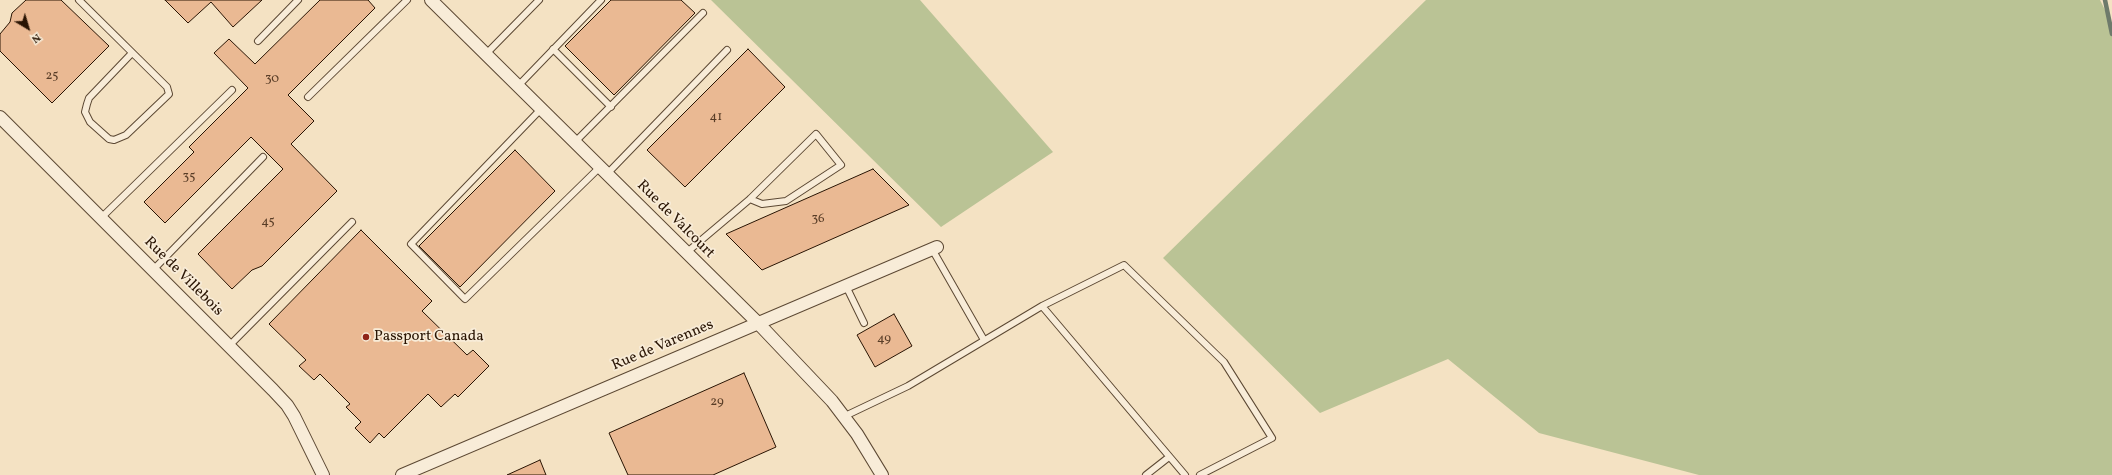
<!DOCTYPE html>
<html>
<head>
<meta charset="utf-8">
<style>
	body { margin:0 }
	#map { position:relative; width:2112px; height:475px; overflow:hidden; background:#f4e2c3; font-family:Vollkorn,serif }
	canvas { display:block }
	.north { position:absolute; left:8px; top:8px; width:40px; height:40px; -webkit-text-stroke:3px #f8ecd8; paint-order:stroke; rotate:142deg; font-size:11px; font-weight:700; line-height:16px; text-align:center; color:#291403 }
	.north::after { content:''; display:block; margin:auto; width:14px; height:18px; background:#291403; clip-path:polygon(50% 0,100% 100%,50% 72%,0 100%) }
</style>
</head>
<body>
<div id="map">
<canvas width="2112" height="475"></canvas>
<div class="north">N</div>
</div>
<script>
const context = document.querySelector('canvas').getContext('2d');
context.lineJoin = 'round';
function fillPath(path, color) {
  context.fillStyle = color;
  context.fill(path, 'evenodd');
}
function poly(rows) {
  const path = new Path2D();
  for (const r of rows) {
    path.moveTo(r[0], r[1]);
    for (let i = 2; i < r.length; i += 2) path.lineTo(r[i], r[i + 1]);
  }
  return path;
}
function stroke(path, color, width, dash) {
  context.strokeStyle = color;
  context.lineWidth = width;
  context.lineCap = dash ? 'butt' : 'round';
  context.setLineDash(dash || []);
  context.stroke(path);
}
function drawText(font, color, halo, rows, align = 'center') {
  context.font = font + ' Vollkorn,serif';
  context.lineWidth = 3.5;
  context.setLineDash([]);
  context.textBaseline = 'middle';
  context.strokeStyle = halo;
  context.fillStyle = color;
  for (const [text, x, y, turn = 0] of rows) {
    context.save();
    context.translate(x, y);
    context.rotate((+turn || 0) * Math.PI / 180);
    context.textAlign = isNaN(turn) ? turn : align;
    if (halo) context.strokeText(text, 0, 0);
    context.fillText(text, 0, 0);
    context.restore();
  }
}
const green = poly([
	[711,0,920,0,1053,152,941,227],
	[1426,0,2100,0,2112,24,2112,475,1699,475,1539,433,1448,359,1320,413,1163,258]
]);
const stream = poly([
	[2105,0,2112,34]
]);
const building = poly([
	[26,0,61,0,109,46,52,103,0,51,0,34,10,22,12,13,26,0],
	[165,0,262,0,233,27,211,2,188,23,165,0],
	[320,0,368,0,375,8,288,95,314,121,291,144,337,191,262,266,252,270,232,289,198,254,283,169,251,137,165,223,144,202,194,152,189,147,248,88,214,53,229,39,255,64,320,0],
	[611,0,681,0,695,13,614,95,565,46,611,0],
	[748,49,785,87,685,187,647,150,748,49],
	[515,150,555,191,460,287,419,246,515,150],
	[873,169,909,205,762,270,726,234,873,169],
	[361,230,432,301,422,311,467,355,473,350,489,366,458,397,455,394,441,407,428,394,384,438,379,433,370,443,355,428,361,422,346,407,350,404,320,374,314,380,299,366,306,360,269,324,361,230],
	[894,314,912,346,875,367,857,335,894,314],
	[744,373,776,447,713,475,628,475,609,433,744,373],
	[540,460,546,475,507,475,540,460]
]);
const lane = poly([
	[79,0,167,87,169,94,126,135,114,140,109,139,90,122,85,112,87,104,89,98,132,53],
	[258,41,298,0],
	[553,49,611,107],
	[486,54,539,0],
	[518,86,601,0],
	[308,97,407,0],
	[541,109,411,244,465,299,600,167],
	[575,142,703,13],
	[607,174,727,50],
	[101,218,232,90],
	[932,249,984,340],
	[686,253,750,199,816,134,841,165,786,201,762,204,750,199],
	[153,270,263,157],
	[846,286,864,323],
	[1042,306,1185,475],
	[229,346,352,222],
	[845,416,908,386,1042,306,1124,265,1224,362,1272,438,1200,475],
	[1146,475,1169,457]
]);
const street = poly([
	[431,0,758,323,832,401,857,434,882,475],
	[0,117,273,390,287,405,294,416,323,475],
	[402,475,937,247]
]);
const markers = [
	[366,337,4,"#8f2418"]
];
const numberNames = [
	["25",52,77],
	["30",272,80],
	["41",716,118],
	["35",189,178],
	["36",818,220],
	["45",268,223],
	["49",884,340],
	["29",717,403]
];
const streetNames = [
	["Rue de Valcourt",675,220,45],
	["Rue de Villebois",183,277,45],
	["Rue de Varennes",663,346,-23]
];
const poiNames = [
	["Passport Canada",374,337]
];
fillPath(green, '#bac395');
stroke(stream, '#6e7a6b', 4.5);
fillPath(building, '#eab993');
stroke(building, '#291403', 1);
stroke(lane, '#5c4833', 8);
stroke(street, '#5c4833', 14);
stroke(lane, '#f8ecd8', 6);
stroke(street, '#f8ecd8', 12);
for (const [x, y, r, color] of markers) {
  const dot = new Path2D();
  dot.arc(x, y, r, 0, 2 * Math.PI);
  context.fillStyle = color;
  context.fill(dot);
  stroke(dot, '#f8ecd8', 1.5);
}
drawText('13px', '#593d27', null, numberNames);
drawText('15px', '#291403', '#f8ecd8', streetNames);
drawText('15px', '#291403', '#f8ecd8', poiNames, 'left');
</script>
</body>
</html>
